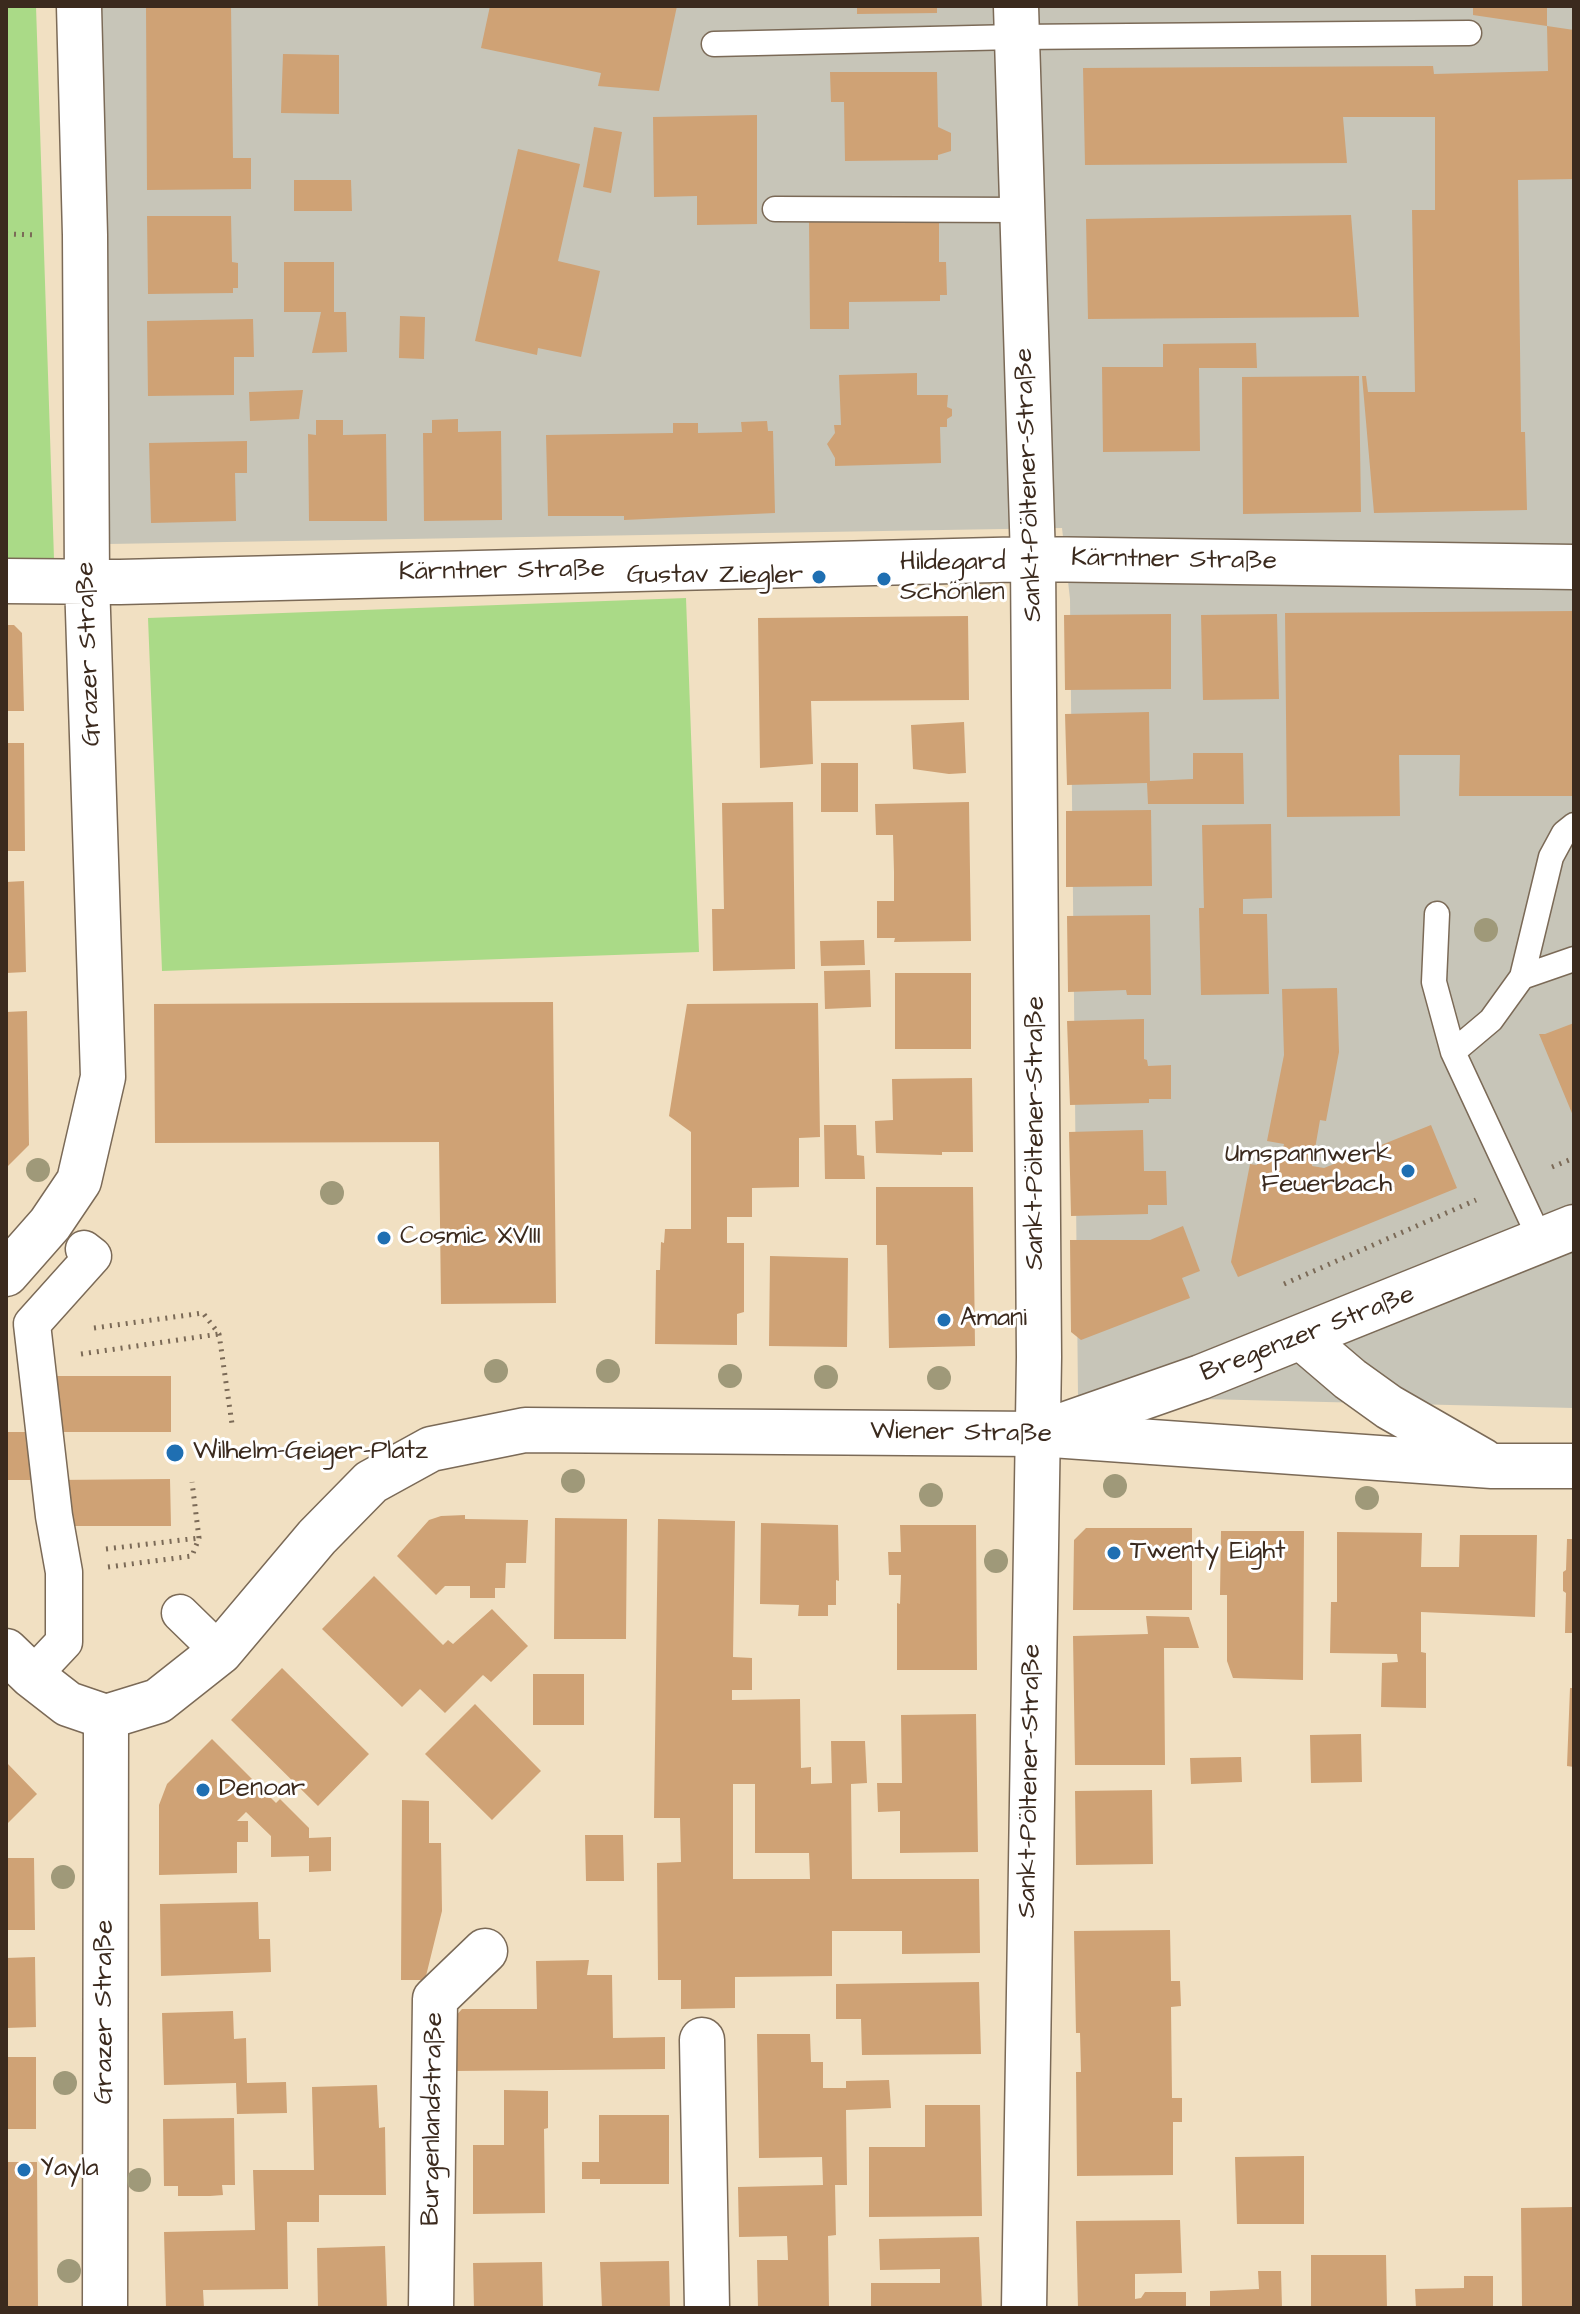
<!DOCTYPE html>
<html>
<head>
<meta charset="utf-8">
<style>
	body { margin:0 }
	#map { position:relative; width:1580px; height:2314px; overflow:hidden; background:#f1e0c2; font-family:"Architects Daughter",sans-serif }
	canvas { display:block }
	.frame { position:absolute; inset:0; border:8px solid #3b2a1e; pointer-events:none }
</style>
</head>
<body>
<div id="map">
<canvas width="1580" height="2314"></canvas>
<div class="frame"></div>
</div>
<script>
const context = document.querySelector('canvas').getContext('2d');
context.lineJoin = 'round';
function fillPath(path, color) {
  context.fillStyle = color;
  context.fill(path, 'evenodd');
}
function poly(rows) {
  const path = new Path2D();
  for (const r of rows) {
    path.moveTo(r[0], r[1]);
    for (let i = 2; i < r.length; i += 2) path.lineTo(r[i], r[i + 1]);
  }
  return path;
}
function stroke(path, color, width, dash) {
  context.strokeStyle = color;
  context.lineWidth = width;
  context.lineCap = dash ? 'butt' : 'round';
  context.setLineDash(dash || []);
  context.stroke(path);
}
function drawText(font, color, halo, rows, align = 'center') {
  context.font = font + ' "Architects Daughter",sans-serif';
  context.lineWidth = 6;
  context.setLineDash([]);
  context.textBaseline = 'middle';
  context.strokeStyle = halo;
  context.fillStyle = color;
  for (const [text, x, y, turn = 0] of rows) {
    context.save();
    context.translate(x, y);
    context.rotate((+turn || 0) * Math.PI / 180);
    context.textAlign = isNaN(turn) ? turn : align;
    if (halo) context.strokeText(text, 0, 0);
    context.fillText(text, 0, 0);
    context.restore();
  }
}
const industrial = poly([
	[101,6,1574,6,1574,1408,1078,1396,1070,599,1062,528,108,544]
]);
const green = poly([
	[6,6,36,6,54,559,6,559],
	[686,598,699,952,162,971,148,618]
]);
const building = poly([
	[146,6,231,6,233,158,251,158,251,189,147,190],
	[490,6,677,6,659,91,598,86,601,73,481,48],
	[857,6,937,6,937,13,857,14],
	[1473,6,1547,6,1547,26,1473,15],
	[1547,26,1574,30,1574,179,1518,180,1521,432,1525,432,1527,510,1374,513,1362,376,1366,376,1368,392,1415,392,1412,210,1435,210,1435,117,1343,117,1347,163,1085,165,1083,68,1433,66,1434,74,1548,71],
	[283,54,339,55,339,114,281,113],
	[830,72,937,72,938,127,951,133,951,151,938,155,938,160,845,161,844,102,831,102],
	[757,115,757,224,697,225,697,196,654,197,653,117],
	[594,127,622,132,611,193,583,187],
	[518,149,580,164,558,261,600,271,581,357,538,348,537,355,475,341],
	[294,180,351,180,352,211,294,211],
	[1351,215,1359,317,1088,319,1086,219],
	[147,216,231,216,232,262,238,263,238,288,233,288,233,293,148,294],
	[809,222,939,222,939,262,946,262,947,295,940,295,940,301,849,302,849,329,810,329],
	[284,262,334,262,334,312,346,312,347,352,312,353,321,312,284,312],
	[400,316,425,317,424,359,399,358],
	[253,319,254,357,234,357,234,395,148,396,147,321],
	[1256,343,1257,368,1199,368,1200,451,1103,452,1102,367,1163,367,1163,344],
	[917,373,917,395,948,395,947,407,952,409,952,416,947,419,947,427,940,427,941,463,835,466,835,458,827,444,835,433,834,425,841,425,839,375],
	[1359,376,1361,512,1243,514,1242,377],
	[303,390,299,419,250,421,249,392],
	[458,419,458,432,501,431,502,520,424,521,423,433,432,433,432,420],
	[316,420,343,420,343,435,386,434,387,521,309,521,308,434,316,435],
	[767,421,768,431,773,431,775,513,624,520,624,516,548,516,546,435,673,433,673,423,698,423,698,433,742,432,741,422],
	[247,441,247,473,235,473,236,521,151,523,149,443],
	[1574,611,1574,796,1459,796,1460,755,1399,755,1400,816,1287,817,1285,613],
	[1171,614,1171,689,1065,690,1064,615],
	[1277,614,1279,699,1203,700,1201,615],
	[968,616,969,700,811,701,813,764,760,768,758,618],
	[6,625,14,625,22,633,24,711,6,711],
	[1149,712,1150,781,1193,779,1193,753,1243,753,1244,804,1148,804,1147,783,1067,785,1065,714],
	[964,722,966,773,949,774,913,769,911,725],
	[6,743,24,743,25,851,6,851],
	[821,763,858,763,858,812,821,812],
	[793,802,795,969,713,971,712,909,724,909,722,803],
	[969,802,971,941,894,942,895,938,877,938,877,901,894,901,894,872,893,835,876,835,875,804],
	[1151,810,1152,886,1066,887,1066,811],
	[1271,824,1272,898,1243,899,1243,914,1267,914,1269,994,1201,995,1199,908,1204,908,1202,825],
	[24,881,26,972,6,973,6,882],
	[1150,915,1151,995,1127,995,1126,990,1068,992,1067,916],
	[864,940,865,965,821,966,820,941],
	[870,970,871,1007,825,1009,824,971],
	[895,973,971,973,971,1049,895,1049],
	[1337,988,1339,1052,1326,1121,1320,1120,1312,1166,1324,1168,1431,1125,1457,1188,1238,1277,1231,1262,1250,1164,1257,1165,1259,1154,1281,1157,1284,1144,1267,1141,1284,1055,1282,989],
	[553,1002,556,1303,441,1304,439,1142,155,1143,154,1004],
	[818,1003,820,1137,799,1138,799,1187,752,1188,752,1217,727,1217,727,1243,744,1243,744,1312,737,1314,737,1345,655,1344,656,1270,660,1270,661,1242,664,1243,665,1229,691,1229,691,1132,669,1116,687,1004],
	[27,1011,29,1145,6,1168,6,1012],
	[1144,1019,1144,1059,1147,1060,1148,1066,1171,1065,1171,1099,1149,1099,1149,1103,1070,1105,1067,1021],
	[1574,1023,1574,1118,1539,1034,1545,1034],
	[972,1078,973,1152,942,1152,942,1155,876,1153,875,1121,893,1120,892,1079],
	[824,1125,856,1125,857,1155,864,1156,865,1179,825,1179],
	[1143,1130,1144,1171,1166,1171,1167,1205,1148,1205,1148,1214,1071,1216,1069,1132],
	[876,1187,973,1187,975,1346,889,1348,887,1245,876,1245],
	[1183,1226,1200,1271,1182,1278,1190,1298,1081,1340,1071,1332,1070,1240,1150,1240],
	[770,1256,848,1258,847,1347,769,1346],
	[54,1376,171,1376,171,1432,54,1432],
	[6,1432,54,1432,54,1480,6,1480],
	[170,1479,171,1526,54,1526,54,1480],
	[465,1515,465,1519,528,1520,526,1563,506,1563,505,1588,495,1588,495,1598,470,1598,470,1586,445,1586,436,1595,397,1556,429,1520,441,1516],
	[555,1518,627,1519,626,1639,554,1639],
	[658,1519,735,1521,733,1657,752,1658,752,1690,732,1690,732,1700,800,1699,801,1768,811,1767,811,1784,832,1783,831,1741,865,1741,867,1783,851,1784,852,1879,979,1879,980,1953,902,1954,902,1931,832,1931,832,1976,735,1977,735,2008,681,2009,681,1980,658,1980,657,1863,681,1862,680,1818,654,1818],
	[733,1784,755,1784,755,1853,809,1853,810,1879,733,1879],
	[761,1523,838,1525,839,1581,836,1580,836,1605,828,1605,828,1616,798,1616,799,1605,760,1604],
	[900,1525,976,1525,977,1670,897,1670,897,1603,900,1604,901,1575,889,1575,888,1552,901,1552],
	[1086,1528,1192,1528,1192,1610,1073,1610,1074,1540],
	[1221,1531,1304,1531,1303,1680,1233,1678,1227,1661,1227,1595,1220,1595],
	[1337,1532,1422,1533,1421,1567,1459,1567,1460,1535,1537,1535,1535,1617,1421,1612,1421,1652,1426,1653,1426,1708,1381,1707,1382,1663,1398,1662,1397,1654,1330,1653,1331,1602,1337,1602],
	[1567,1539,1574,1539,1574,1633,1565,1633,1566,1593,1563,1591,1563,1572,1566,1570],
	[374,1576,443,1645,448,1640,453,1644,492,1609,528,1646,491,1682,483,1675,445,1713,420,1689,402,1707,322,1629],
	[1146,1616,1189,1617,1199,1648,1164,1648,1165,1765,1075,1765,1073,1636,1148,1634],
	[282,1668,369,1754,318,1806,231,1720],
	[533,1674,584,1674,584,1725,533,1725],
	[1570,1688,1574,1688,1574,1767,1567,1766],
	[475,1704,541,1771,492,1820,425,1754],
	[976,1714,978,1852,900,1853,900,1811,878,1812,877,1783,902,1783,901,1715],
	[1361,1734,1362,1782,1311,1783,1310,1735],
	[212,1739,276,1803,280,1799,309,1828,309,1838,331,1837,331,1871,309,1872,309,1856,271,1857,271,1836,246,1812,237,1821,248,1821,248,1842,237,1842,237,1873,159,1875,159,1805,167,1784],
	[1241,1757,1242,1782,1191,1784,1190,1758],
	[6,1762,37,1794,6,1825],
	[1152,1790,1153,1864,1076,1865,1075,1791],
	[402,1800,429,1801,429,1843,441,1843,442,1911,425,1980,401,1980],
	[585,1835,623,1835,624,1881,586,1881],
	[6,1858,34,1858,35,1930,6,1930],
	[258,1902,259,1939,270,1939,271,1972,161,1976,160,1904],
	[1170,1930,1171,1981,1180,1981,1181,2006,1171,2007,1172,2098,1182,2098,1182,2122,1173,2122,1173,2175,1077,2176,1076,2072,1081,2072,1080,2033,1076,2033,1074,1931],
	[35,1957,36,2027,6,2028,6,1958],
	[589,1960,587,1975,612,1975,613,2038,665,2037,665,2069,453,2071,452,2020,462,2009,537,2009,536,1961],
	[979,1982,981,2054,862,2055,861,2019,836,2019,836,1984],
	[233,2011,234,2039,246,2038,247,2083,286,2082,287,2113,237,2114,236,2083,164,2085,162,2013],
	[757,2034,810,2034,811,2062,823,2062,823,2088,846,2088,846,2081,889,2080,891,2108,846,2110,847,2185,835,2185,836,2235,828,2236,829,2308,758,2308,757,2260,788,2260,787,2236,739,2237,738,2187,823,2185,822,2157,759,2158],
	[6,2057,36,2057,36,2129,6,2129],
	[377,2085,379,2128,385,2127,386,2195,319,2195,319,2222,287,2222,288,2289,203,2290,204,2308,166,2308,164,2232,255,2230,253,2170,314,2170,312,2087],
	[504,2090,548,2091,548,2128,544,2129,545,2213,473,2214,473,2145,504,2145],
	[925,2105,980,2105,982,2216,869,2217,869,2147,925,2147],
	[599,2115,669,2115,669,2184,600,2184,600,2179,582,2179,582,2162,599,2162],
	[234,2118,235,2185,222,2185,223,2195,210,2196,178,2196,178,2186,164,2186,163,2119],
	[1304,2156,1304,2224,1237,2224,1235,2157],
	[6,2162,37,2162,38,2308,6,2308],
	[1574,2207,1574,2308,1522,2308,1521,2208],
	[1180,2220,1182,2273,1135,2274,1135,2299,1141,2298,1145,2292,1186,2292,1186,2308,1078,2308,1076,2221],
	[979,2237,982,2308,871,2308,871,2283,940,2283,940,2269,880,2270,879,2239],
	[385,2246,387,2308,318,2308,317,2248],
	[1311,2255,1386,2255,1387,2308,1311,2308],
	[669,2261,670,2308,602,2308,600,2262],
	[542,2262,543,2308,474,2308,473,2263],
	[1258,2271,1281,2271,1282,2308,1210,2308,1210,2291,1259,2289],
	[1464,2276,1493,2276,1493,2308,1416,2308,1415,2289,1464,2288]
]);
const path = poly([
	[6,234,36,235],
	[1552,1167,1574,1158],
	[1284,1284,1476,1200],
	[94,1328,203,1313,219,1334,232,1424],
	[81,1354,219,1334],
	[106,1549,199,1538],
	[108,1567,192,1556,199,1538,192,1482]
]);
const service = poly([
	[714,44,1016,37,1469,33],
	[775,209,1022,210],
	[1437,914,1434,982,1453,1052,1541,1241],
	[1522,977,1574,959],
	[1453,1052,1491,1020,1522,977,1551,857,1564,833,1574,825]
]);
const pedestrian = poly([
	[180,1613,220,1652],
	[32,1676,64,1642,64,1572,54,1516,32,1324,93,1256,84,1249]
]);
const minor = poly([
	[1016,6,1033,559,1039,1357,1024,2308],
	[6,581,120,582,1033,559,1574,567],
	[6,1274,50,1224,79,1181,103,1077,87,581,85,235,79,6],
	[702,2040,707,2308],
	[105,2308,106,1717],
	[431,2308,435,1999,485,1951]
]);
const tertiary = poly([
	[1302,1338,1350,1379,1389,1407,1483,1461],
	[1038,1434,1492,1466,1574,1466]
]);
const secondary = poly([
	[6,1651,32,1676,68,1704,106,1717,158,1701,220,1652,317,1537,371,1482,431,1449,525,1430,1038,1434,1201,1377,1574,1227]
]);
const trees = [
	[1486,930],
	[38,1170],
	[332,1193],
	[496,1371],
	[608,1371],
	[730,1376],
	[826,1377],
	[939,1378],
	[573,1481],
	[1115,1486],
	[931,1495],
	[1367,1498],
	[996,1561],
	[63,1877],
	[65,2083],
	[139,2180],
	[69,2271]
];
const markers = [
	[819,577,8,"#1f6fb2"],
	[884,579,8,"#1f6fb2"],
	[1408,1171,8,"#1f6fb2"],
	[384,1238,8,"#1f6fb2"],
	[944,1320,8,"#1f6fb2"],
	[175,1453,10,"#1f6fb2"],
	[1114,1553,8,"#1f6fb2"],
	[203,1790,8,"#1f6fb2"],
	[24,2170,8,"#1f6fb2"]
];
const streetNames = [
	["Sankt-Pöltener-Straße",1030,485,-92],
	["Kärntner Straße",1174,561,1],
	["Kärntner Straße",502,572,-1],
	["Grazer Straße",90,654,-92],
	["Sankt-Pöltener-Straße",1037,1133,-90],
	["Bregenzer Straße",1308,1335,-21],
	["Wiener Straße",961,1434,1],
	["Sankt-Pöltener-Straße",1031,1781,-89],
	["Grazer Straße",106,2012,-90],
	["Burgenlandstraße",434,2119,-89]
];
const poiNames = [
	["Hildegard",900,564],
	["Schönlen",900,594],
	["Gustav Ziegler",803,577,"right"],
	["Umspannwerk",1392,1156,"right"],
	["Feuerbach",1392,1186,"right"],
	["Cosmic XVIII",400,1238],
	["Amani",960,1320],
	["Wilhelm-Geiger-Platz",193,1453],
	["Twenty Eight",1130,1553],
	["Denoar",219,1790],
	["Yayla",40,2170]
];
fillPath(industrial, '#c7c5b8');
fillPath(green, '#aada87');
fillPath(building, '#cfa275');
stroke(service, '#7b6a57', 27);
stroke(pedestrian, '#7b6a57', 39);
stroke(minor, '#7b6a57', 47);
stroke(tertiary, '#7b6a57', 47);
stroke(secondary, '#7b6a57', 47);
stroke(path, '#7b6a57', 5, [2, 6]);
stroke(service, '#fff', 24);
stroke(pedestrian, '#fff', 36);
stroke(minor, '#fff', 44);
stroke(tertiary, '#fff', 44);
stroke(secondary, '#fff', 44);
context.fillStyle = '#9f9979';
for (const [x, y] of trees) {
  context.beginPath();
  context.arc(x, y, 12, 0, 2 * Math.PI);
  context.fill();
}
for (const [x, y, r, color] of markers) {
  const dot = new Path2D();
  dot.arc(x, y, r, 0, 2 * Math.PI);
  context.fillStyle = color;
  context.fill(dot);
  stroke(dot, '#fff', 3);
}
drawText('26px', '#3b2a1e', '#fff', streetNames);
drawText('26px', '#3b2a1e', '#fff', poiNames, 'left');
</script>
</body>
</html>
